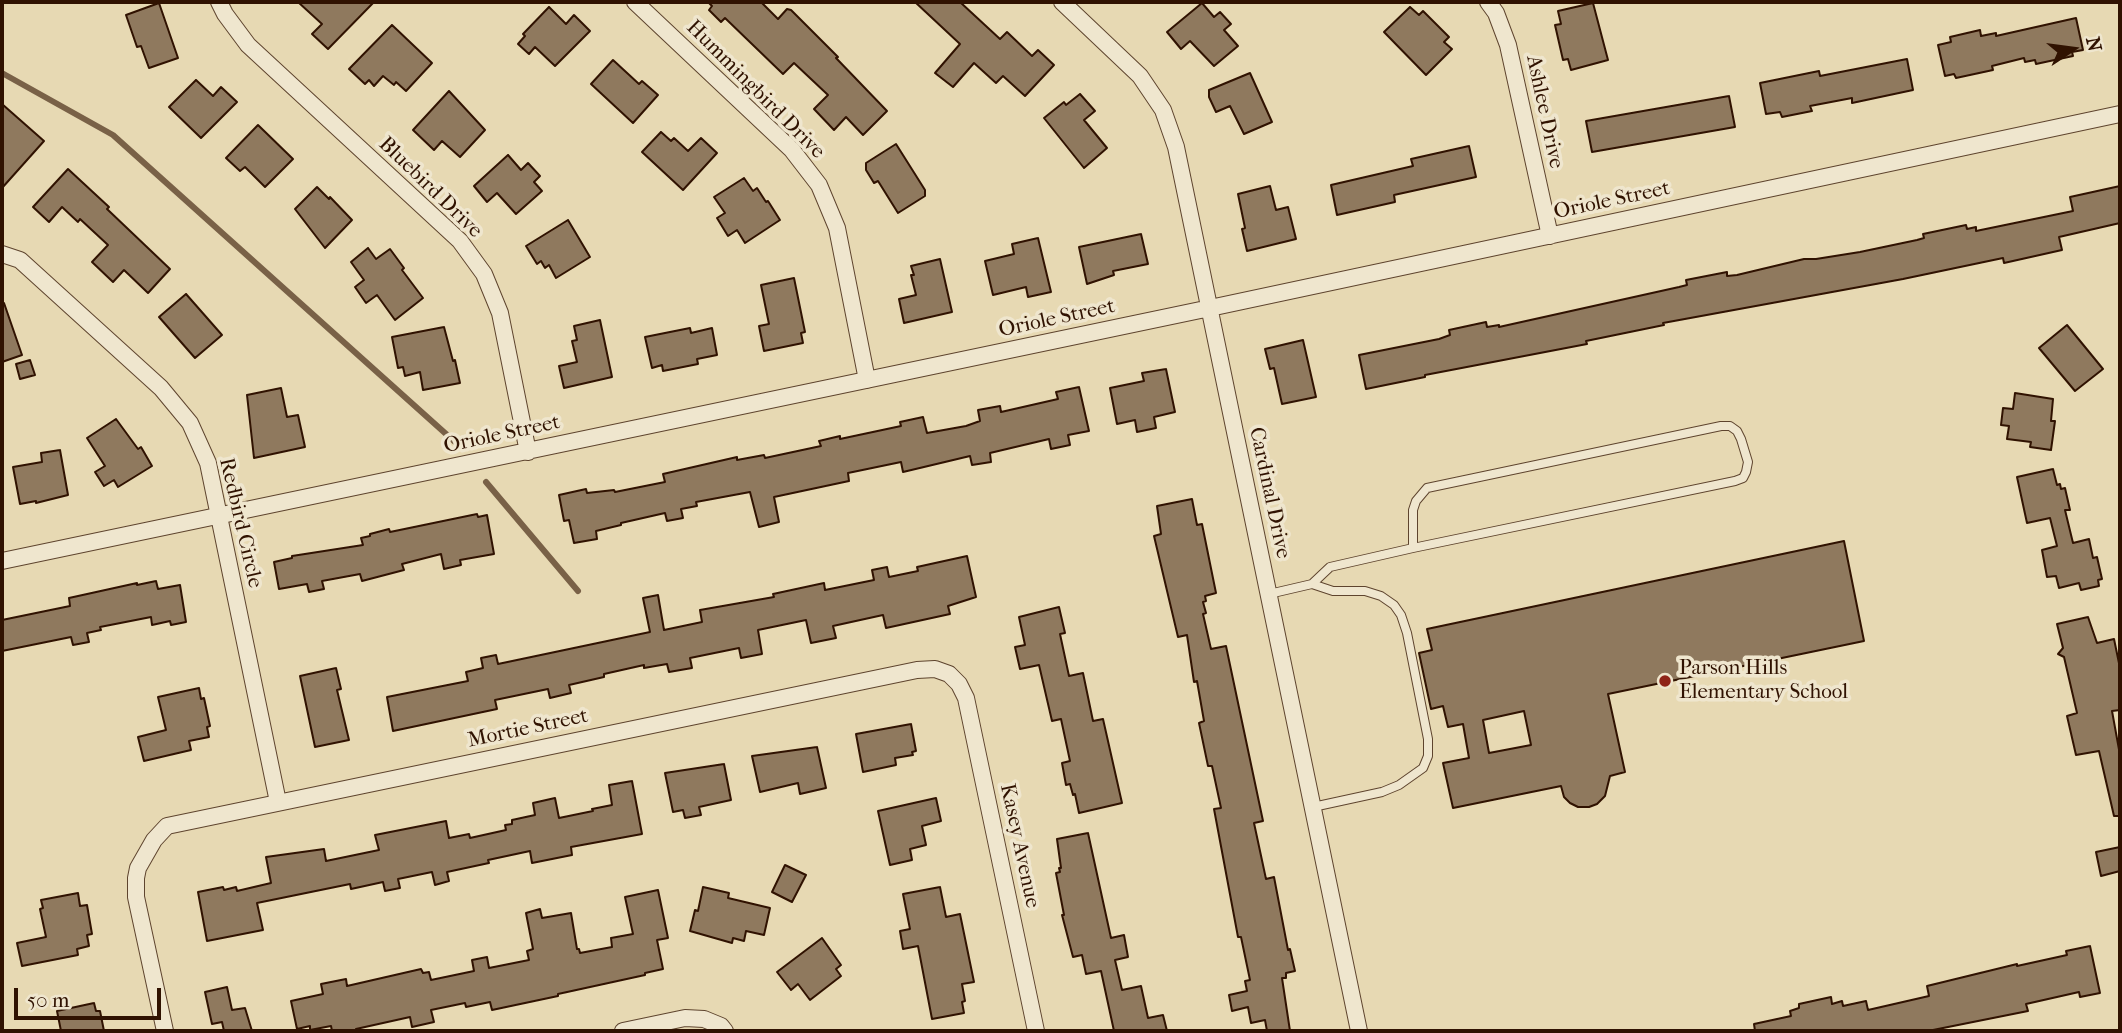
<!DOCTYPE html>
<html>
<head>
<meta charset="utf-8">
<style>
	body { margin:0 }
	#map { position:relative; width:2122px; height:1033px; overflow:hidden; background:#e7d9b3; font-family:"IM FELL French Canon",serif }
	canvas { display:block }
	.frame { position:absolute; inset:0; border:4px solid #301201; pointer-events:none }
	.north { position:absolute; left:2038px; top:14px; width:70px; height:70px; -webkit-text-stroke:5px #efe6ce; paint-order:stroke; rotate:77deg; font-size:19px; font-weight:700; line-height:28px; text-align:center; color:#301201 }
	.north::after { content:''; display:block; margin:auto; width:24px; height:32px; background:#301201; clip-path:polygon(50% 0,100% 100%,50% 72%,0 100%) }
	.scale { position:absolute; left:14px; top:988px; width:147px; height:32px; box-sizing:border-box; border:4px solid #301201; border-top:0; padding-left:9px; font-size:21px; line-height:24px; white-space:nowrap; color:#301201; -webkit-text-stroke:5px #efe6ce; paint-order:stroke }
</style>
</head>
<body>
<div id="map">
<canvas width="2122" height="1033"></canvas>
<div class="frame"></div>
<div class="north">N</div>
<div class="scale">50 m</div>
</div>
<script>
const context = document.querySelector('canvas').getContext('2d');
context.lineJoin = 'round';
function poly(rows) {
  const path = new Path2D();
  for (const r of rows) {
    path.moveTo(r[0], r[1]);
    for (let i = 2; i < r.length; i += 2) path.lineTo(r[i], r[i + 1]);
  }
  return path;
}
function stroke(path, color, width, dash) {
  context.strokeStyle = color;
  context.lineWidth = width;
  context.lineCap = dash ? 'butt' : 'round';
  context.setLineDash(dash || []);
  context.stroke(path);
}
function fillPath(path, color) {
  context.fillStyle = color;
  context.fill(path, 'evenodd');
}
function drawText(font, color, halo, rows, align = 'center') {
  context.font = font + ' "IM FELL French Canon",serif';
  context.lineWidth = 7;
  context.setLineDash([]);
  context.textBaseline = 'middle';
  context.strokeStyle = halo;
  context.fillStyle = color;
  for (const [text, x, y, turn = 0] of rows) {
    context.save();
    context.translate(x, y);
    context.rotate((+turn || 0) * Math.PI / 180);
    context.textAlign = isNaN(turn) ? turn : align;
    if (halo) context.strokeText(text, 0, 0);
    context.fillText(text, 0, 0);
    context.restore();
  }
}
const stream = poly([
	[2,73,113,135,455,442],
	[486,482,578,591]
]);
const building = poly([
	[298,2,374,2,328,49,312,34,322,24,298,2],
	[708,2,761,2,778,19,787,9,791,10,838,57,836,58,887,111,863,135,846,117,834,130,814,109,828,95,794,63,783,74,725,18,721,22,709,10,712,6,708,2],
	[915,2,960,2,1000,39,1007,32,1032,56,1038,50,1054,65,1025,96,1003,76,996,83,974,63,953,87,935,73,960,44,915,2],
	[159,3,178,58,149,68,141,46,137,47,126,15,159,3],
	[1202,3,1214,17,1220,12,1231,24,1224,30,1238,46,1214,66,1190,41,1181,49,1167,32,1202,3],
	[1593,3,1608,60,1571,70,1568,59,1563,60,1555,25,1561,24,1558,11,1593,3],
	[549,7,566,24,574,15,590,31,555,66,535,47,529,54,518,44,525,36,523,34,549,7],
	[1410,7,1419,15,1423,11,1449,37,1444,42,1452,49,1426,75,1384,32,1410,7],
	[2076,18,2083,50,2072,52,2073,56,2036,64,2035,60,2025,62,2024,58,1992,66,1993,70,1956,78,1954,74,1945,76,1938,45,1951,42,1950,37,1980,30,1981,36,1996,33,1996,36,2076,18],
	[392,25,432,63,406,91,396,82,394,85,383,76,374,86,369,80,365,84,349,69,392,25],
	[1907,59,1913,90,1852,103,1852,98,1810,106,1812,111,1782,117,1780,112,1766,114,1760,83,1819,71,1820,76,1907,59],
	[613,60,639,84,642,81,658,95,633,123,591,84,613,60],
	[1250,73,1272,122,1244,134,1230,106,1216,112,1209,97,1209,90,1250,73],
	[196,80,213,96,221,87,237,102,201,138,169,107,196,80],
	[449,91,485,130,460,157,442,141,434,150,413,130,449,91],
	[1080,94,1095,111,1084,120,1107,148,1084,168,1044,118,1064,102,1066,105,1080,94],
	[1729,96,1735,127,1592,152,1586,121,1729,96],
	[2,104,44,141,2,188,2,104],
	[258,125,293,159,265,187,245,167,240,171,226,158,258,125],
	[661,132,671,141,674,138,688,151,701,138,717,153,683,190,642,152,661,132],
	[896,144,925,190,925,196,898,213,878,181,874,183,866,170,866,163,896,144],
	[1469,146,1476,177,1394,195,1395,202,1337,215,1331,185,1413,166,1411,159,1469,146],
	[508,155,521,170,528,163,540,176,534,182,542,191,516,214,497,193,487,202,474,186,508,155],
	[68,169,109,207,107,209,170,269,148,293,124,270,113,282,92,262,108,245,80,219,78,222,62,207,49,222,33,207,68,169],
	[744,178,753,191,757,188,766,202,768,201,780,220,745,243,737,230,728,236,717,218,725,213,714,197,744,178],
	[1270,186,1276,210,1288,207,1296,239,1247,251,1242,229,1245,228,1238,194,1270,186],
	[2120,186,2120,223,2059,237,2062,250,2004,263,2003,258,1903,279,1663,323,1664,325,1586,341,1587,344,1425,375,1425,377,1366,389,1359,355,1439,339,1450,335,1449,330,1486,322,1487,327,1499,325,1499,327,1679,287,1687,285,1686,280,1727,272,1727,276,1737,275,1804,259,1816,259,1860,252,1917,240,1924,238,1923,234,1966,225,1967,229,1976,227,1976,231,2073,211,2070,197,2120,186],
	[317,187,329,199,330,197,352,220,325,248,295,209,317,187],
	[568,220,590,257,556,278,549,265,545,268,541,261,537,264,526,246,568,220],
	[1141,234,1148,264,1113,271,1114,275,1087,284,1079,247,1141,234],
	[1038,238,1051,292,1028,297,1026,287,993,295,985,261,1014,254,1012,244,1038,238],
	[368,248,376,259,390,249,404,268,402,270,423,298,395,320,377,295,366,303,355,287,364,280,351,262,368,248],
	[940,259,952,312,904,323,899,299,916,295,911,275,914,275,911,266,940,259],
	[794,278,805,332,801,333,803,343,764,351,759,326,769,324,761,285,794,278],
	[186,294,222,335,195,358,159,317,186,294],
	[2,303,4,303,22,355,2,362,2,303],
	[600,320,612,377,564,388,559,366,577,362,572,341,577,340,574,326,600,320],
	[2067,325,2103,369,2075,391,2039,348,2067,325],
	[444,327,453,361,455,360,460,383,423,390,420,372,405,376,403,367,398,368,392,337,444,327],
	[690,328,691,333,712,328,717,355,697,359,698,364,663,371,662,365,652,368,645,337,690,328],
	[1303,340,1316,397,1282,404,1274,368,1270,369,1265,349,1303,340],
	[30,360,35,375,20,379,16,364,30,360],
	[1166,369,1175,412,1154,417,1156,428,1137,432,1135,420,1117,424,1110,388,1144,381,1142,373,1166,369],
	[1079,387,1089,431,1068,435,1070,445,1051,449,1049,439,990,453,991,462,972,465,970,456,903,472,901,462,848,473,849,481,774,497,779,522,759,527,750,492,696,502,697,506,681,509,683,518,667,521,665,513,621,523,621,525,596,531,597,539,574,543,569,520,564,521,559,495,586,489,587,493,614,490,615,492,665,482,663,474,737,457,737,460,764,455,765,458,821,446,819,441,840,436,840,439,901,426,900,422,923,417,927,433,966,426,980,421,978,410,1000,406,1001,412,1058,399,1056,392,1079,387],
	[281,388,287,417,298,415,305,447,254,458,247,395,281,388],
	[2015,393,2053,399,2051,421,2055,421,2051,450,2030,447,2031,442,2007,439,2009,426,2001,425,2003,408,2013,409,2015,393],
	[116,419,138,449,141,447,152,466,118,487,114,480,104,486,95,472,105,466,87,438,116,419],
	[60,450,68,495,36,503,36,501,20,504,13,467,42,462,41,453,60,450],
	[2053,469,2057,485,2060,484,2061,489,2065,488,2070,510,2065,510,2073,543,2089,539,2093,558,2097,557,2102,579,2098,580,2099,586,2081,590,2079,583,2059,588,2056,576,2047,577,2042,550,2057,546,2050,518,2027,523,2017,477,2053,469],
	[1192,499,1197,525,1202,524,1216,593,1205,596,1206,601,1203,602,1206,613,1203,614,1211,649,1226,646,1263,821,1254,823,1266,879,1274,877,1288,950,1290,949,1295,971,1286,973,1286,978,1282,978,1290,1031,1267,1031,1265,1020,1251,1023,1248,1007,1232,1011,1229,995,1247,991,1245,981,1250,980,1241,937,1238,937,1214,809,1221,808,1212,766,1208,766,1199,723,1204,721,1197,681,1194,682,1187,635,1178,637,1154,536,1161,534,1157,506,1192,499],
	[477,514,478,517,487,515,494,554,460,560,461,565,444,569,441,554,402,564,404,570,362,581,360,574,322,581,324,589,309,592,307,584,279,589,274,562,292,558,292,556,363,545,361,538,370,536,370,534,389,529,390,532,477,514],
	[1844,541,1864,641,1608,694,1625,772,1610,776,1605,796,1597,804,1589,807,1578,807,1570,803,1564,797,1561,786,1453,808,1443,763,1469,758,1463,724,1448,727,1443,706,1431,709,1419,653,1432,650,1427,629,1844,541],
	[1524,711,1531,745,1489,753,1483,720,1524,711],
	[967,556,976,597,948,606,950,614,886,628,883,615,833,626,836,638,811,643,806,620,758,630,762,654,741,658,739,648,690,658,692,668,669,672,667,664,644,668,644,665,604,674,604,677,569,685,571,693,550,698,548,689,495,700,497,709,393,731,387,697,468,681,466,672,483,668,481,658,496,655,498,664,650,632,643,598,658,595,664,630,702,622,700,610,774,597,773,594,824,583,825,590,874,580,872,570,887,567,889,577,918,571,917,567,967,556],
	[156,581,158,589,180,585,186,622,171,625,170,621,152,625,151,617,100,627,101,630,87,633,89,642,73,645,71,637,2,651,2,620,70,606,69,598,137,583,137,585,156,581],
	[1059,607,1065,633,1060,634,1069,676,1083,673,1093,721,1103,719,1122,803,1079,813,1075,794,1073,795,1070,784,1066,785,1062,763,1070,761,1061,719,1052,721,1039,665,1020,669,1015,647,1025,645,1019,617,1059,607],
	[2088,617,2097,643,2114,639,2120,668,2120,710,2112,711,2120,755,2120,816,2114,816,2099,751,2076,755,2067,716,2077,713,2064,657,2058,654,2063,648,2057,624,2088,617],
	[336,668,341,689,337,690,349,740,315,747,300,676,336,668],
	[199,688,201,699,204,698,210,726,207,727,209,737,189,741,191,750,144,761,138,737,166,730,158,697,199,688],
	[911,724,916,751,912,752,913,755,895,758,896,765,863,772,856,734,911,724],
	[817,747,826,788,800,794,798,783,760,792,752,756,817,747],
	[724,764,731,800,699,807,701,815,685,818,683,810,673,812,665,773,724,764],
	[632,781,642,834,571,847,572,855,532,863,530,851,488,860,489,863,447,872,449,881,435,885,432,872,398,879,400,888,385,891,383,882,351,889,350,884,257,903,263,930,207,941,198,892,223,887,224,890,236,887,237,891,271,883,266,857,324,849,326,861,379,850,375,835,446,821,449,838,469,834,470,838,506,830,505,825,512,824,512,820,535,815,533,803,555,798,559,818,593,811,592,809,612,805,609,785,632,781],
	[936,798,941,821,922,826,926,845,910,849,912,860,890,865,878,811,936,798],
	[1088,833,1111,938,1124,935,1128,957,1115,960,1122,990,1141,986,1148,1018,1163,1015,1167,1031,1114,1031,1101,971,1086,974,1082,955,1073,957,1062,915,1064,915,1056,873,1060,872,1059,868,1061,868,1057,839,1088,833],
	[2120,847,2120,871,2101,876,2096,852,2120,847],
	[785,865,806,875,792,902,772,892,785,865],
	[703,887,729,893,728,898,770,908,764,935,746,931,744,941,733,938,732,943,690,931,695,910,698,911,703,887],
	[940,887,946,917,960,914,974,982,962,984,965,1001,962,1002,964,1013,932,1019,918,946,903,949,900,931,910,929,903,894,940,887],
	[658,890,668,938,657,940,663,969,645,973,645,975,558,994,558,996,492,1010,490,1002,466,1007,465,1003,431,1010,434,1022,412,1027,410,1017,356,1029,356,1031,332,1031,331,1026,310,1030,310,1026,297,1029,291,1001,323,994,321,984,346,979,347,986,421,969,423,973,429,972,431,980,474,971,472,960,487,957,489,968,529,960,527,951,533,949,526,913,540,909,542,918,571,913,577,949,579,949,580,953,612,947,611,938,633,934,625,897,658,890],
	[78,893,80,906,87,905,92,934,87,935,89,946,77,949,78,955,22,966,17,943,46,937,40,909,43,908,41,900,78,893],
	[822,938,841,965,836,969,841,976,810,1000,798,984,791,990,777,972,822,938],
	[2090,946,2100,993,2080,997,2079,992,2026,1004,2028,1011,1928,1031,1755,1031,1754,1024,1791,1016,1790,1011,1799,1008,1799,1004,1831,997,1832,1004,1842,1001,1843,1006,1866,1001,1868,1010,1929,996,1927,986,2017,964,2017,966,2067,955,2066,951,2090,946],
	[227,987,232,1010,245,1008,252,1031,224,1031,222,1022,212,1024,205,992,227,987],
	[94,1003,96,1011,100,1011,104,1031,61,1031,57,1011,94,1003]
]);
const lane = poly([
	[1312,584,1330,567,1413,548,1735,481,1743,478,1746,472,1748,462,1741,439,1737,431,1730,426,1721,426,1427,488,1416,501,1413,510,1413,548],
	[1269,594,1312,584,1333,591,1365,591,1381,596,1394,605,1401,615,1407,633,1428,739,1428,756,1423,768,1399,785,1382,792,1313,807]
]);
const street = poly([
	[219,2,225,14,248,45,460,241,484,274,500,313,528,452],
	[635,2,792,150,819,185,837,228,867,380],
	[1062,2,1140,76,1163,110,1176,147,1359,1031],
	[1488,2,1496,13,1508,45,1550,236],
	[2,254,20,260,161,388,190,423,208,463,278,802],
	[2,561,1210,308,2120,114],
	[165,1031,136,897,136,878,138,868,154,840,167,826,917,670,935,669,949,674,959,684,966,698,1036,1031],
	[623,1031,685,1018,704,1019,721,1026,725,1031]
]);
const markers = [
	[1665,681,7,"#8f2418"]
];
const streetNames = [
	["Hummingbird Drive",755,90,45],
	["Ashlee Drive",1544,112,78],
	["Bluebird Drive",430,188,44],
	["Oriole Street",1612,201,-12],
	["Oriole Street",1057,319,-12],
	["Oriole Street",502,435,-12],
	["Cardinal Drive",1269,493,78],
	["Redbird Circle",240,523,77],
	["Mortie Street",528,729,-12],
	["Kasey Avenue",1019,846,78]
];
const poiNames = [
	["Parson Hills",1679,669],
	["Elementary School",1679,693]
];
stroke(stream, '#796147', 6);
fillPath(building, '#8f795e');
stroke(building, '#301201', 2);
stroke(lane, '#5e442e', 10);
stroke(street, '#5e442e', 18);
stroke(lane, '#efe6ce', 8);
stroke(street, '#efe6ce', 16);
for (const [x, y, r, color] of markers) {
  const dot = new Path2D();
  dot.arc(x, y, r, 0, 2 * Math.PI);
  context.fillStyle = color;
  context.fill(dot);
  stroke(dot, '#efe6ce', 2.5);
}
drawText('21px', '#301201', '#efe6ce', streetNames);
drawText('21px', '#301201', '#efe6ce', poiNames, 'left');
</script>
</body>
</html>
